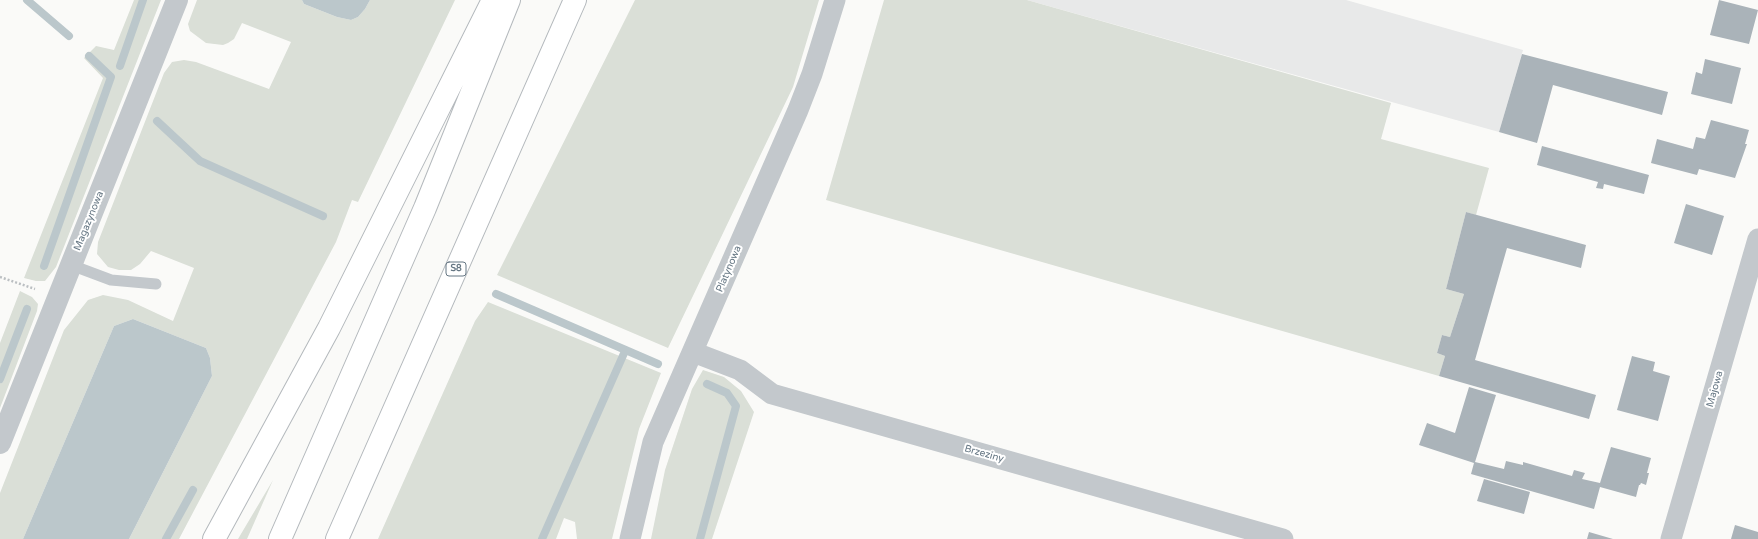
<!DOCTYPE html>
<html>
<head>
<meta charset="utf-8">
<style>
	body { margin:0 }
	canvas { display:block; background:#fafaf8 }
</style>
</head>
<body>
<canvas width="1758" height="539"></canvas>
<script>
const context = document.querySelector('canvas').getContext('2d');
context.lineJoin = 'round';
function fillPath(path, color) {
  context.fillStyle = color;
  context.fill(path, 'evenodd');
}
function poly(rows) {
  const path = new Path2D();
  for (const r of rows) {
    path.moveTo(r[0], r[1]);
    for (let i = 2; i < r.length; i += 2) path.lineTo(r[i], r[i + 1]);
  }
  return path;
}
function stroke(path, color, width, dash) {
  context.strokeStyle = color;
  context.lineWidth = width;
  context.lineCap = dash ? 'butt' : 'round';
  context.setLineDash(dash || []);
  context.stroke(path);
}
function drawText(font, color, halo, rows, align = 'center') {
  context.font = font + ' "Varela Round",sans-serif';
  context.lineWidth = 4;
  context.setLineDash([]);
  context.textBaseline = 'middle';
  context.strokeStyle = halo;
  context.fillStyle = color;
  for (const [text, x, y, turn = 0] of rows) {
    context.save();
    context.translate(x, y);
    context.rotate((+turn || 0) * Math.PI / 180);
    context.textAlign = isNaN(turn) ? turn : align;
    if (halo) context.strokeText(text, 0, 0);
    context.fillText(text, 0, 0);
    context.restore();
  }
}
const built = poly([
	[1027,0,1346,0,1523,50,1499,132]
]);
const green = poly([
	[134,0,161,0,56,267,45,281,36,281,24,278,103,78,84,58,96,46,114,50],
	[197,0,302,0,304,4,337,17,351,20,358,17,365,9,370,0,455,0,358,202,352,200,336,242,179,539,129,539,212,376,210,358,206,348,133,319,114,326,23,539,0,539,0,493,64,330,88,300,103,295,128,300,173,321,194,268,151,251,140,264,131,270,119,270,108,267,97,254,98,242,164,73,172,62,184,60,196,62,269,89,291,42,242,23,234,39,228,43,223,45,206,43,190,31,188,24],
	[635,0,819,0,793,87,668,348,497,275],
	[884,0,1027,0,1391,103,1381,139,1489,168,1476,215,1466,212,1446,289,1464,294,1450,337,1442,335,1437,353,1445,356,1439,376,826,200],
	[20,291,32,297,38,304,37,311,0,408,0,343],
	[488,302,661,373,639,429,612,539,577,539,575,522,564,518,556,539,378,539,475,321],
	[703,370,724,377,741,391,754,412,712,539,651,539,665,470,692,389],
	[273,480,247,539,238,539]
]);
const water = poly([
	[302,0,370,0,365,9,358,17,351,20,337,17,304,4],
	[133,319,206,348,210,358,212,376,129,539,23,539,114,326]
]);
const stream = poly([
	[27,0,69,36],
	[120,66,143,0],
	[157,121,200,161,323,216],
	[44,266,111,77,89,56],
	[496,294,658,364],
	[0,379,27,309],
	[166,539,193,490],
	[542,539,625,351],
	[700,539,736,406,727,393,707,384]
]);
const building = poly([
	[1719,0,1758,10,1749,44,1710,35],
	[1522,54,1668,92,1662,115,1553,85,1537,143,1499,132],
	[1705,59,1741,68,1732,104,1691,94,1696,72,1702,74],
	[1711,120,1749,130,1745,144,1747,144,1735,178,1699,169,1697,175,1651,163,1657,139,1693,149,1696,137,1705,139],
	[1542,146,1649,175,1644,194,1604,184,1603,189,1596,188,1598,182,1537,165],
	[1686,204,1724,216,1712,255,1674,243],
	[1466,212,1586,245,1581,268,1507,248,1475,360,1596,395,1589,419,1439,376,1445,356,1437,353,1442,335,1450,337,1464,294,1446,289],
	[1632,356,1655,362,1653,371,1670,376,1658,421,1617,410],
	[1469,387,1496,395,1475,462,1504,469,1506,461,1523,465,1523,462,1572,476,1574,470,1585,473,1582,479,1600,483,1611,447,1651,458,1647,473,1649,473,1646,485,1641,483,1640,485,1639,485,1636,497,1600,487,1594,509,1471,474,1474,463,1419,445,1427,423,1455,433],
	[1484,479,1530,492,1524,514,1477,501],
	[1735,525,1758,532,1758,539,1731,539],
	[1589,532,1613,539,1587,539]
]);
const path = poly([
	[0,277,35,289]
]);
const service = poly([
	[71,265,111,280,156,284]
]);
const minor = poly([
	[693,352,740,370,772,394,1283,539],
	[630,539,653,442,798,110,812,74,835,0],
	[1671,539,1758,239]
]);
const tertiary = poly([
	[0,443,177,0]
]);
const motorway = poly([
	[214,539,329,328,493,0],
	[280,539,425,208,509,0],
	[337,539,575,0]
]);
const shields = [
	[456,269,20]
];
const shieldNames = [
	["S8",456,269]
];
const streetNames = [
	["Magazynowa",89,221,-68],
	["Platynowa",729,269,-67],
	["Majowa",1715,389,-74],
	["Brzeziny",984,454,16]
];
fillPath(built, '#e8e9e9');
fillPath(green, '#dadfd7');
fillPath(water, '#bbc7cb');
stroke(stream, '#bbc7cb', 8);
fillPath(building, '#aab3b9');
stroke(motorway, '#b4b9bd', 24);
stroke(path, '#bbbfc2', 2.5, [2, 2]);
stroke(service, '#c3c8cc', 11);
stroke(minor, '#c3c8cc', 21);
stroke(tertiary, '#c3c8cc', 22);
stroke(motorway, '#fff', 22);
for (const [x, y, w] of shields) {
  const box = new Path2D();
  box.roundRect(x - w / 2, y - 7, w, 14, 3);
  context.fillStyle = '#fff';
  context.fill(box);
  stroke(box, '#657683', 1);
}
drawText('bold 9px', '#657683', null, shieldNames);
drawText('10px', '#657683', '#fff', streetNames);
</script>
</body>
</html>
